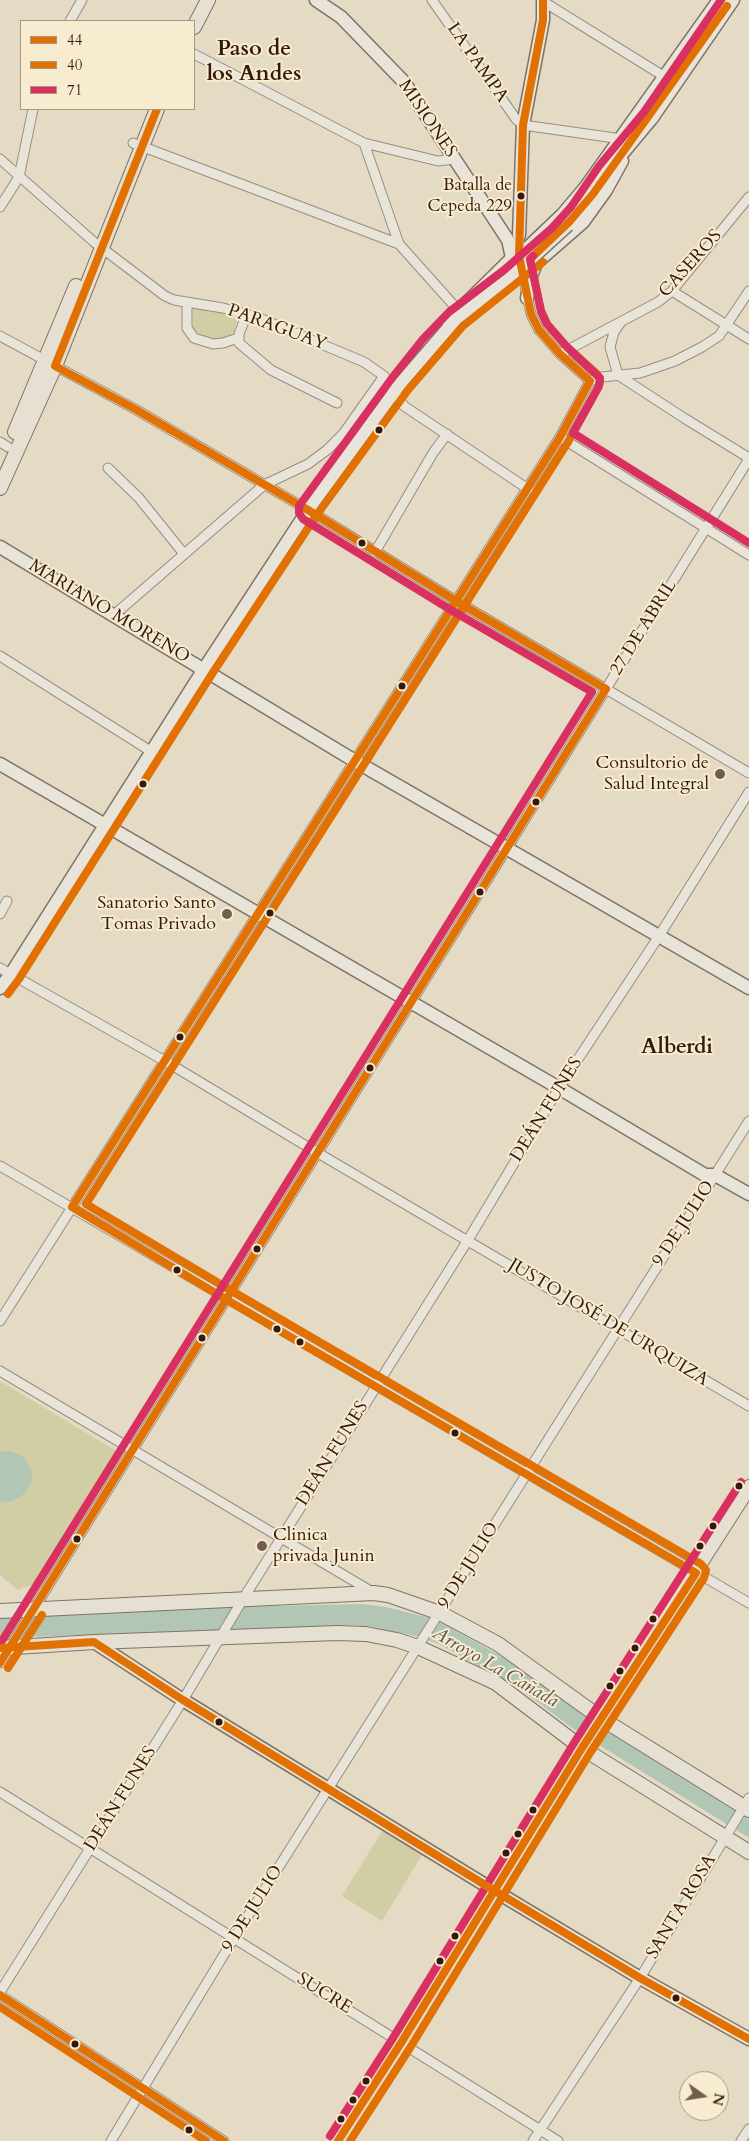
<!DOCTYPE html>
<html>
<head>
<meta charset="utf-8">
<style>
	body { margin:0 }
	#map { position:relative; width:749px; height:2141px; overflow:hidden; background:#e5dbc4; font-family:Cardo,serif }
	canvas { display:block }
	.legend { position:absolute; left:20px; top:20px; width:175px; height:90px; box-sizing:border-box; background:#f7ebd0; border:1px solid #a99782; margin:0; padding:6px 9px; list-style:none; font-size:15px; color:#35190d }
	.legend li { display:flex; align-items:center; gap:10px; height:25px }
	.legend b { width:25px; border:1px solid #a99782 }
	.north { position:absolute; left:679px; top:2071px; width:50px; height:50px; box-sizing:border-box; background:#f7ebd0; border:1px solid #a99782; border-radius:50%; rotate:103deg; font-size:14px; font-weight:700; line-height:20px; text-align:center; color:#35190d }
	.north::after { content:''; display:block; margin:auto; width:18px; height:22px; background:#735d4d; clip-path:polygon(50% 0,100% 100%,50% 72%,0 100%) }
</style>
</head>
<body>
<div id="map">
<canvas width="749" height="2141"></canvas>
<ul class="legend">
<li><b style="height:6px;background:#e17102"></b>44</li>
<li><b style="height:6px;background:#e17102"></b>40</li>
<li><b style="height:6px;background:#d93062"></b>71</li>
</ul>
<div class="north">N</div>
</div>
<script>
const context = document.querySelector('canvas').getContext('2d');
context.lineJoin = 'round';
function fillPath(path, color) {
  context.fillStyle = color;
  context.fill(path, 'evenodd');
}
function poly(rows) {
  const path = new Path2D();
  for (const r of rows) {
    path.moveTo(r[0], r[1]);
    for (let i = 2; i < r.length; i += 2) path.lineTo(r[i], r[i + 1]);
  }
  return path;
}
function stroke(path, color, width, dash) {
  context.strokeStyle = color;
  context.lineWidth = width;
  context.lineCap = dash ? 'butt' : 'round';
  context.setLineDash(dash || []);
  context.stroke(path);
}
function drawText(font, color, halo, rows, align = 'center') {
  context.font = font + ' Cardo,serif';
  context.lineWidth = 4;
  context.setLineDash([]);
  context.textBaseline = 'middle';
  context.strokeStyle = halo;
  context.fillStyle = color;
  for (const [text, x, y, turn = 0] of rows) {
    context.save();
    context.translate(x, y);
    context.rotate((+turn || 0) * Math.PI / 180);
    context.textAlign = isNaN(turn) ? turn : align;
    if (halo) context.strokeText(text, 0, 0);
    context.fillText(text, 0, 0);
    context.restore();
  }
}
const green = poly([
	[193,307,238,317,234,332,227,337,215,339,205,338,196,333,193,325],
	[0,1381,118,1452,37,1583,18,1590,0,1575],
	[383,1830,422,1855,382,1921,342,1896]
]);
const water = poly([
	[7,1451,13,1452,25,1458,31,1470,32,1477,31,1483,24,1494,13,1501,7,1502,0,1501,0,1452],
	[361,1604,386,1607,430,1618,444,1624,529,1672,582,1714,749,1819,749,1838,575,1730,520,1689,439,1644,419,1637,369,1626,350,1625,0,1638,0,1618,234,1607]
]);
const street = poly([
	[432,0,516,119,523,125,622,139],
	[544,2,665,77],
	[70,21,82,0],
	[194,54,364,143,438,161,454,159],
	[133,143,399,244,458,310],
	[364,143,399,244],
	[0,159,94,242,165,296,174,300,223,308,257,317,364,362,384,376,404,406,528,489],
	[0,207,19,177,33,109],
	[519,235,519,256,531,314,539,330,560,354,590,381],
	[672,291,749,339],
	[187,302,187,328,194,338,213,344,223,343,238,338],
	[247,314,239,334,239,343,271,370,337,403],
	[0,336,135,409,308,510,456,601,749,773],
	[560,354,658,302,672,291,749,197],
	[618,375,684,418,749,458],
	[618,375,610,347,614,332,621,322],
	[560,437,749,555],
	[0,442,8,447],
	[108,468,139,498,184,554],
	[375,552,433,453,447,434],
	[114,615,264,485,308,464,327,450,343,434,384,376],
	[0,656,152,752],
	[0,914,7,901],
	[0,968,165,1061,318,1153,749,1406],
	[0,1166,749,1603],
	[0,1321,560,437,590,381,602,377,640,373,675,361,702,347,719,336,749,291],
	[0,1371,374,1593],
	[0,1663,749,459],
	[0,1792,558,2141],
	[0,1992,183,1700,243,1599,468,1240,559,1088,659,936,749,792],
	[0,1995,224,2141],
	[111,2141,234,1938,749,1121],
	[533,2141,640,1978,749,1798],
	[741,2141,749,2129]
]);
const secondary = poly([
	[316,0,341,17,404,82,521,260,528,261,537,258],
	[568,225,579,213,607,172,652,118,733,0],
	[519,235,523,125,543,20,543,0],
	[519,256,563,214,585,188,719,0],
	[527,298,531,276,536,263,583,222,606,190,622,161],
	[448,321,512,258,509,244],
	[0,547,355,761,749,988],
	[0,764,559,1088,705,1175,715,1175,749,1194],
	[0,988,11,974,204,669,308,510,400,384,456,319],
	[94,1642,183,1700,495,1891,640,1978,749,2039]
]);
const primary = poly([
	[194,27,208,0],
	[15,432,76,286],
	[0,488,55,366,157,109],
	[0,1611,374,1593,388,1595,440,1613,498,1644,602,1719,749,1810],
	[0,1648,94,1642,337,1633,366,1634,397,1640,418,1647,496,1683,582,1748,749,1852],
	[338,2141,401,2043,582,1748,749,1487]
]);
const secondaryBridge = poly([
	[456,319,510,278,568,225]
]);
const bus1 = poly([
	[0,1663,606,689,456,601,308,510,135,409,55,366,157,109],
	[338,2141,401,2043,582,1748,696,1573,227,1300,72,1207,560,437,590,381,560,354,539,330,531,314,519,256,523,125,543,20,543,0]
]);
const bus2 = poly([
	[8,994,19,979,212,674,316,516,408,390,463,326,543,262],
	[350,2141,410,2048,590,1753,704,1578,706,1570,701,1564,232,1291,86,1204,568,442,599,386,600,380,597,374,567,347,547,324,541,311,530,259,570,221,593,194,727,6]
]);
const bus3 = poly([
	[533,256,530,259,541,311,547,324,567,347,600,378,599,386,573,433,749,543],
	[0,1644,592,692,451,610,303,519,299,513,299,506,392,378,423,339,449,312,504,270,552,228,571,207,599,166,644,112,721,0],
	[330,2136,393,2038,574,1743,741,1482]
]);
const bus4 = poly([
	[0,1648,94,1642,183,1700,495,1891,640,1978,749,2039]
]);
const bus5 = poly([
	[8,1668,42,1615],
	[0,2007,206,2141]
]);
const bus6 = poly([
	[0,1995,224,2141]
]);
const markers = [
	[521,196,4.5,"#35190d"],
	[379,430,4.5,"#35190d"],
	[362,543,4.5,"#35190d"],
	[402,686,4.5,"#35190d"],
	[720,774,6,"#735d4d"],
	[143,784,4.5,"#35190d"],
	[536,802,4.5,"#35190d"],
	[480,892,4.5,"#35190d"],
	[270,913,4.5,"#35190d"],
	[227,914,6,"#735d4d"],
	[180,1037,4.5,"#35190d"],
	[370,1068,4.5,"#35190d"],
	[257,1249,4.5,"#35190d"],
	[177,1270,4.5,"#35190d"],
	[277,1329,4.5,"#35190d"],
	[202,1338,4.5,"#35190d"],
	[300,1342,4.5,"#35190d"],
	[455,1433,4.5,"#35190d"],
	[739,1486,4.5,"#35190d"],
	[713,1526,4.5,"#35190d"],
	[77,1539,4.5,"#35190d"],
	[262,1546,6,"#735d4d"],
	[700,1546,4.5,"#35190d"],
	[653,1619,4.5,"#35190d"],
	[635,1648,4.5,"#35190d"],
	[620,1671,4.5,"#35190d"],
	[610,1686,4.5,"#35190d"],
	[219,1722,4.5,"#35190d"],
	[533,1810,4.5,"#35190d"],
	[518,1834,4.5,"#35190d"],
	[506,1853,4.5,"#35190d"],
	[455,1936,4.5,"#35190d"],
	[440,1961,4.5,"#35190d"],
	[676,1998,4.5,"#35190d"],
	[75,2044,4.5,"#35190d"],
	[366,2081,4.5,"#35190d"],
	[353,2100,4.5,"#35190d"],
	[341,2119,4.5,"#35190d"],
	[189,2130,4.5,"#35190d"]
];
const busNames = [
	["Batalla de",512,186],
	["Cepeda 229",512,207]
];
const streetNames = [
	["LA PAMPA",477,63,55],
	["MISIONES",427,119,56],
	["CASEROS",691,264,-48],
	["PARAGUAY",277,328,20],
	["MARIANO MORENO",109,612,31],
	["27 DE ABRIL",644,628,-58],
	["DEÁN FUNES",547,1110,-58],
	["9 DE JULIO",684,1224,-57],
	["JUSTO JOSÉ DE URQUIZA",608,1323,31],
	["DEÁN FUNES",333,1454,-58],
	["9 DE JULIO",469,1566,-58],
	["DEÁN FUNES",121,1799,-58],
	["SANTA ROSA",682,1907,-59],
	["9 DE JULIO",253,1909,-58],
	["SUCRE",324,1994,32]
];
const poiNames = [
	["Consultorio de",709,764],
	["Salud Integral",709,785],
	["Sanatorio Santo",216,904],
	["Tomas Privado",216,925],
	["Clinica",273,1536,"left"],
	["privada Junin",273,1557,"left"]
];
const waterNames = [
	["Arroyo La Cañada",495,1668,30]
];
const districtNames = [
	["Paso de",254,50],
	["los Andes",254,75],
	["Alberdi",677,1048]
];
fillPath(green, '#d1cda4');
fillPath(water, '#b1c6b5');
stroke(street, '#968d7f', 11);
stroke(secondary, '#7d7366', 15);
stroke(primary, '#7d7366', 16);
stroke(street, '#e9e4d9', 9);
stroke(secondary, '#e9e4d9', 12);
stroke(primary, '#e6e0d2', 14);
stroke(secondaryBridge, '#7d7366', 15, []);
stroke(secondaryBridge, '#e9e4d9', 12);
stroke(bus1, '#e17102', 8);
stroke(bus2, '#e17102', 8);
stroke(bus3, '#d93062', 8);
stroke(bus4, '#e17102', 8);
stroke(bus5, '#e17102', 8);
stroke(bus6, '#e17102', 8);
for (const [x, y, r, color] of markers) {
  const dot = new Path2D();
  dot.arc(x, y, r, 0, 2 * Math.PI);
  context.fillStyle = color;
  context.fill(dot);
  stroke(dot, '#f7ebd0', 2);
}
drawText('17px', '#35190d', '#f7ebd0', busNames, 'right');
drawText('18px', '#35190d', '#f7ebd0', streetNames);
drawText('18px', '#35190d', '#f7ebd0', poiNames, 'right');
drawText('italic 19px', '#595246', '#f7ebd0', waterNames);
drawText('bold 22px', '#35190d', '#f7ebd0', districtNames);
</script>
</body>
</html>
